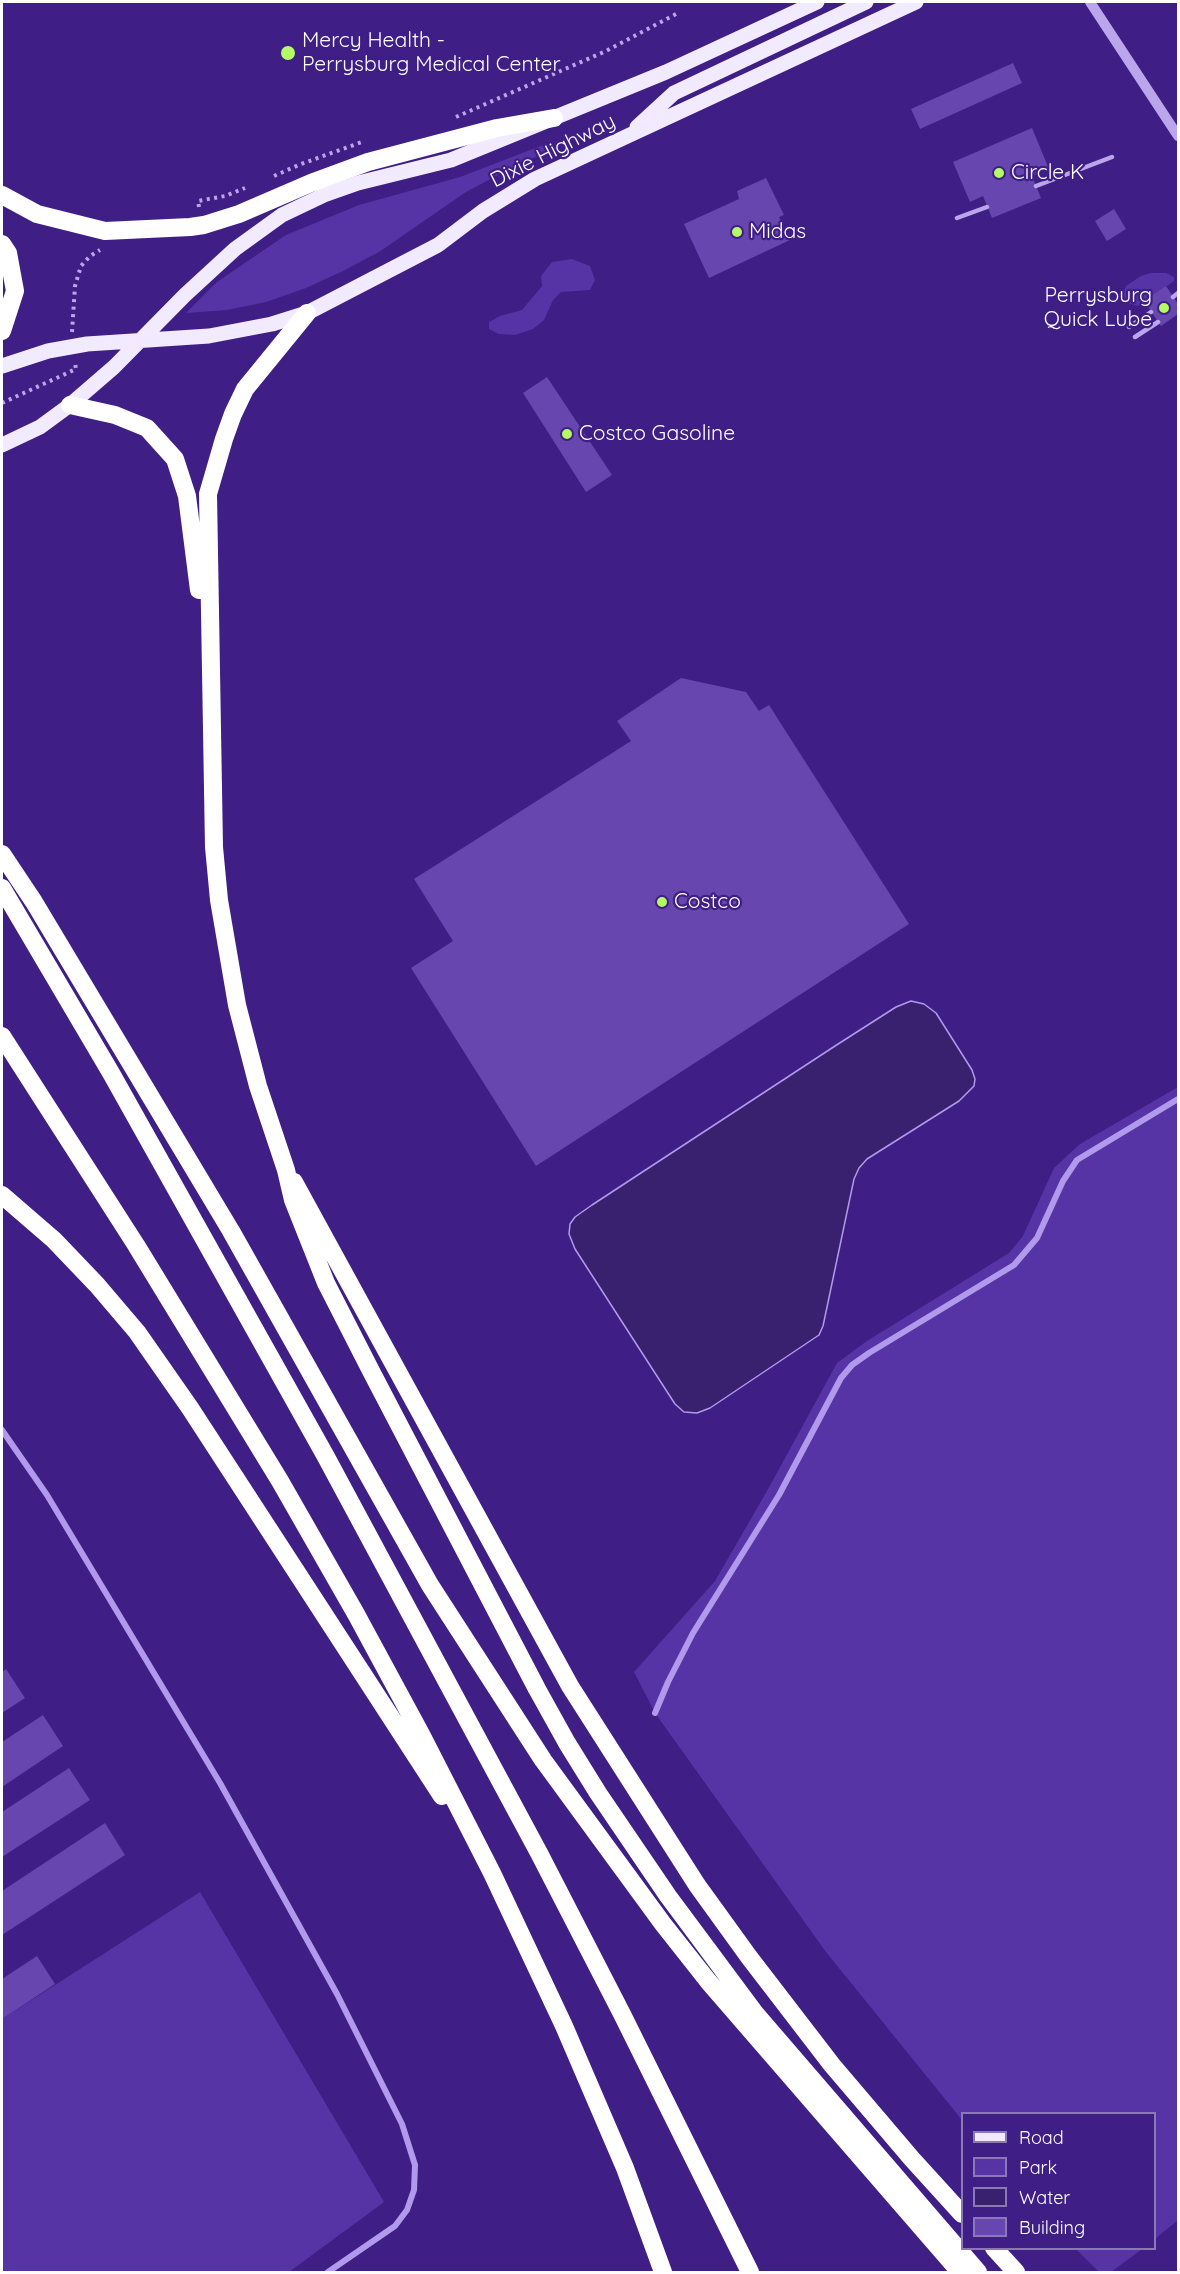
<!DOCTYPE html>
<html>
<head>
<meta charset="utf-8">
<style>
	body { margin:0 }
	#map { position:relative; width:1180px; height:2274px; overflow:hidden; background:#3f1e86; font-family:Quicksand,sans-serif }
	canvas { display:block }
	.frame { position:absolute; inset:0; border:3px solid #fff; pointer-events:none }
	.legend { position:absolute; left:961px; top:2112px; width:195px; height:138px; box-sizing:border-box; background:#3f1e86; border:2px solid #8c78b6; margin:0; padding:8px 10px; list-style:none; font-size:18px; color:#fff }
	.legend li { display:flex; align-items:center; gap:12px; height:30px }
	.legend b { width:30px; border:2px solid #8c78b6 }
</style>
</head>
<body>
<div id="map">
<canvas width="1180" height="2274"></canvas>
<div class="frame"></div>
<ul class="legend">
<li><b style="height:8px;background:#f2eafe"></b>Road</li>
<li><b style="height:16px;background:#5734a6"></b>Park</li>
<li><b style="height:16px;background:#3a2170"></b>Water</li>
<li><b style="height:16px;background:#6746af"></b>Building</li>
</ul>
</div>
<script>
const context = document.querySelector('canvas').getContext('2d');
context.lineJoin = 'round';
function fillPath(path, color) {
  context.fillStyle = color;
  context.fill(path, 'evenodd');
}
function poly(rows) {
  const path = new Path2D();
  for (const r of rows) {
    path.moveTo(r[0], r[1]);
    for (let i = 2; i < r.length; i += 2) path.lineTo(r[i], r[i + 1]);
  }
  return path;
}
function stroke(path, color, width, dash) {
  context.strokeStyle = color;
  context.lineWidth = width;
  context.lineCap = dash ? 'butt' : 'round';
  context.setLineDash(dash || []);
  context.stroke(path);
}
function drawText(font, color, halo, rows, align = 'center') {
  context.font = font + ' Quicksand,sans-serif';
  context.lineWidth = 4.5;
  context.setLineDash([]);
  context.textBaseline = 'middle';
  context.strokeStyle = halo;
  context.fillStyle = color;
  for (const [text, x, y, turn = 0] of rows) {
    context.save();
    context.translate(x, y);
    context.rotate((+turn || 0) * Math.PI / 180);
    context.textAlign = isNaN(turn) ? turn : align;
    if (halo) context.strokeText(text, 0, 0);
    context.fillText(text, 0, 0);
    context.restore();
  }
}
const green = poly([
	[551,142,554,149,513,167,466,192,379,252,341,272,306,288,266,302,227,310,186,313,217,282,286,235,359,205,460,177],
	[572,259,590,266,595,280,590,290,561,292,553,300,544,320,533,329,515,335,499,334,489,329,489,322,500,316,522,310,542,286,541,276,552,262],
	[1151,273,1166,273,1174,277,1174,281,1138,306,1128,303,1123,295,1126,286,1141,276],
	[1178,1087,1178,2220,1155,2239,1154,2114,962,2114,962,2120,826,1952,655,1713,634,1672,715,1581,767,1491,837,1363,867,1341,1009,1253,1023,1236,1054,1168,1080,1144],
	[200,1892,384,2202,289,2272,2,2272,2,2019],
	[1076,2249,1142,2249,1111,2272,1099,2272]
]);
const water = poly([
	[911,1001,924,1004,936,1013,972,1070,975,1079,974,1086,959,1101,867,1159,859,1168,854,1179,823,1326,819,1335,710,1408,697,1413,684,1412,675,1404,575,1249,569,1234,570,1224,575,1217,592,1205,835,1046,896,1007,911,1001]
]);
const stream = poly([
	[2,1430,47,1495,220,1783,337,1994,402,2124,415,2165,414,2190,407,2210,395,2226,328,2272],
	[655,1713,668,1682,693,1633,779,1495,841,1378,852,1365,869,1353,1014,1265,1037,1238,1063,1181,1077,1160,1178,1099]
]);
const building = poly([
	[1013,63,1022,83,920,129,911,109],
	[1032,128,1049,169,1032,176,1041,198,992,218,983,196,970,202,953,162],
	[766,178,784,215,779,217,790,240,709,278,684,224,739,199,737,191],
	[1114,209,1126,229,1107,241,1095,221],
	[1166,286,1178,304,1178,314,1161,326,1144,301],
	[547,377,612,475,586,492,523,393],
	[681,678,746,692,759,711,769,705,909,924,536,1166,411,968,453,941,414,879,631,741,617,721],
	[6,1669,25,1698,2,1713,2,1672],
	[43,1715,63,1746,2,1787,2,1742],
	[69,1768,90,1800,2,1857,2,1812],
	[105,1823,125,1855,2,1935,2,1891],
	[37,1956,55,1984,2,2019,2,1979]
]);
const path = poly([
	[456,117,606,51,676,14],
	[274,176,301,164,362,142],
	[199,207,198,201,225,196,245,188],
	[72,332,75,286,81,266,90,256,100,250],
	[2,403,76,369,75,363]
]);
const service = poly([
	[1036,186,1112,157],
	[957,218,987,207],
	[1173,297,1178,293],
	[1129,327,1151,312],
	[1135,337,1158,322]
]);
const tertiary = poly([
	[1090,2,1178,136]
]);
const primary = poly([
	[637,127,674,93,866,2],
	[2,366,48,351,87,344,209,336,272,324,307,313,438,245,483,211,535,179,916,2],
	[2,445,40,427,70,405,114,367,185,295,235,249,282,215,324,195,358,183,451,160,666,72,817,2]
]);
const motorway = poly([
	[2,195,37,214,105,231,190,227,204,225,239,214,311,183,368,162,497,128,554,118],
	[2,244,8,253,15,291,2,331],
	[307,313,245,389,233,414,224,439,208,494,214,847,219,900,237,1005,258,1086,286,1170,293,1200,326,1283,371,1371,537,1689,567,1743,598,1793,668,1896,755,2013,978,2272],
	[70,405,115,415,147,428,175,459,187,496,199,590],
	[2,854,34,902,231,1231,430,1585,543,1760,663,1924,708,1981,960,2272],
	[2,888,111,1073,325,1455,539,1853,622,2014,750,2272],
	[2,1036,136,1245,280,1481,356,1614,422,1736,492,1873,564,2026,625,2168,663,2272],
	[294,1182,570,1686,697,1885,749,1957,832,2065,912,2159,962,2214],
	[2,1195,54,1240,97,1285,137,1332,190,1408,442,1796],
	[994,2248,1016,2272]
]);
const markers = [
	[288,53,8,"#b4fa65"],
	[999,173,6,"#b4fa65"],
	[737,232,6,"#b4fa65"],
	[1164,308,6,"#b4fa65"],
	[567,434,6,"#b4fa65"],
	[662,902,6,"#b4fa65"]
];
const poiNames = [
	["Mercy Health -",302,41],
	["Perrysburg Medical Center",302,65],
	["Circle K",1011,173],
	["Midas",749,232],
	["Perrysburg",1152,296,"right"],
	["Quick Lube",1152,320,"right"],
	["Costco Gasoline",579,434],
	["Costco",674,902]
];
const streetNames = [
	["Dixie Highway",553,151,-27]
];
fillPath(green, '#5734a6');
fillPath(water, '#3a2170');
stroke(water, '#b199ec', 1.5);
stroke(stream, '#b199ec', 6);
fillPath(building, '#6746af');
stroke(path, '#bba6eb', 4, [3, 4.5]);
stroke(service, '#bba6eb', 4.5);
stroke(tertiary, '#bba6eb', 10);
stroke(primary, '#f2eafe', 15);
stroke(motorway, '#fff', 18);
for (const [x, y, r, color] of markers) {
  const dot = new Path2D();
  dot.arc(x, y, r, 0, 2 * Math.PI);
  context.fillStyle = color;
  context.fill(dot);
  stroke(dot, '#3f1e86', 2);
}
drawText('21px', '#fff', '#3f1e86', poiNames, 'left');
drawText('21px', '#fff', '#3f1e86', streetNames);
</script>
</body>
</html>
